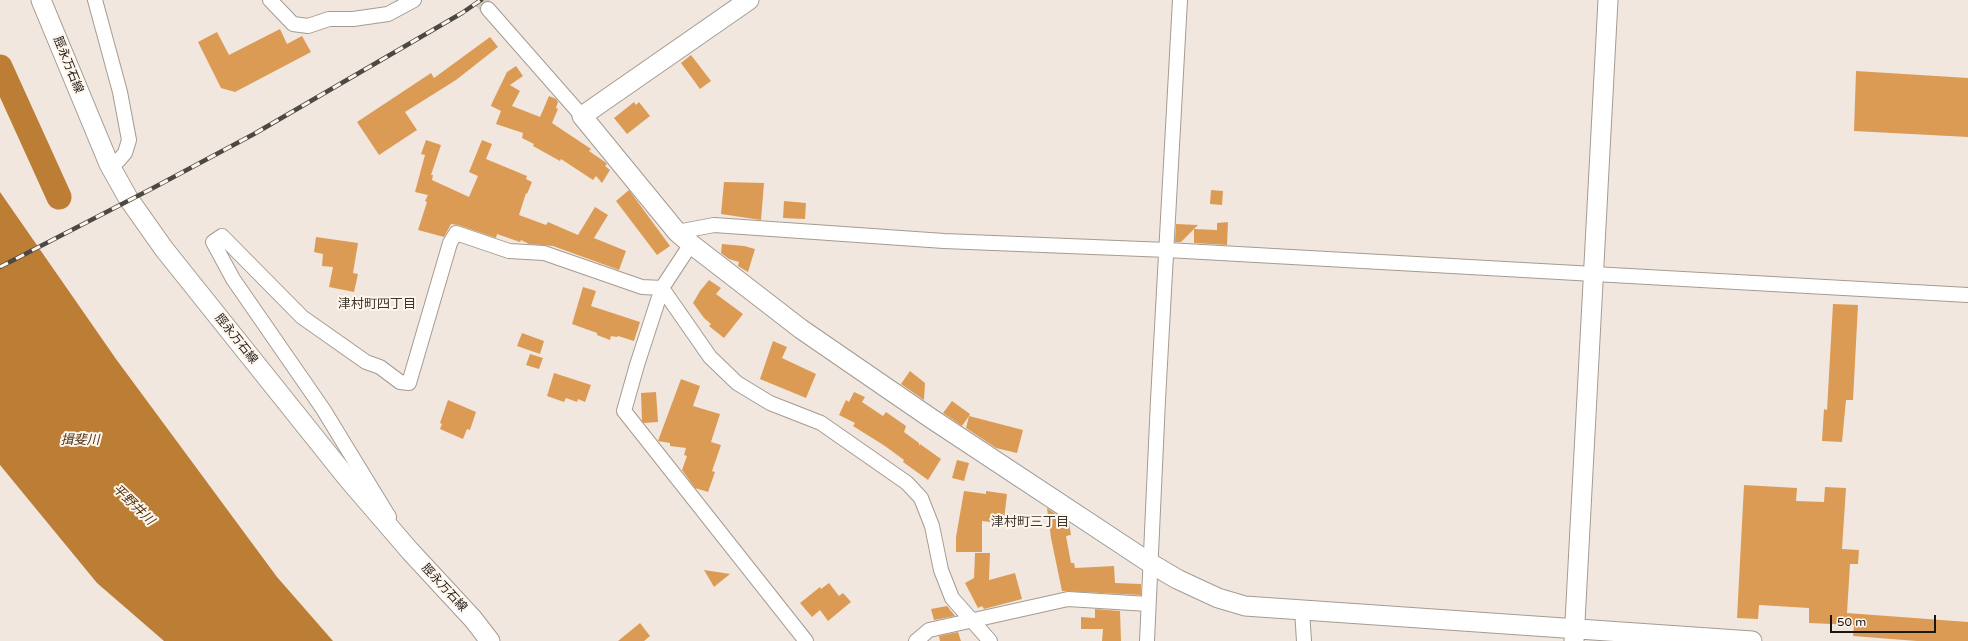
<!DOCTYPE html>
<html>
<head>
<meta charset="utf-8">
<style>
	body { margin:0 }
	#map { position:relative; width:1968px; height:641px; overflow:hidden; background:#f1e7de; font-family:"Varela Round",sans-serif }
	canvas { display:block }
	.scale { position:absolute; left:1830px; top:615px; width:106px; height:18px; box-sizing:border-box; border:2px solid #1a1613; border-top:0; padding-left:5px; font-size:12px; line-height:14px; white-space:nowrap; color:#1a1613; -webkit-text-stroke:3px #fef5eb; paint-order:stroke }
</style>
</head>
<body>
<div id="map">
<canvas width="1968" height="641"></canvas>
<div class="scale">50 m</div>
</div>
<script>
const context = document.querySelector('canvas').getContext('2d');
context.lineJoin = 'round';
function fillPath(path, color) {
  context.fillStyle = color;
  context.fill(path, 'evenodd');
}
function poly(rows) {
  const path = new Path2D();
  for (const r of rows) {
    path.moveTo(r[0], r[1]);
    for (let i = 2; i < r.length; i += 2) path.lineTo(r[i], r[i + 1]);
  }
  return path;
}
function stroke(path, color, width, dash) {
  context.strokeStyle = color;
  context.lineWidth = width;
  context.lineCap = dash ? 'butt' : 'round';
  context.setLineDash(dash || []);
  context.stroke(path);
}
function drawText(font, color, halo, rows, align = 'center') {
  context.font = font + ' "Varela Round","Noto Sans JP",sans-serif';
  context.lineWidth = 4;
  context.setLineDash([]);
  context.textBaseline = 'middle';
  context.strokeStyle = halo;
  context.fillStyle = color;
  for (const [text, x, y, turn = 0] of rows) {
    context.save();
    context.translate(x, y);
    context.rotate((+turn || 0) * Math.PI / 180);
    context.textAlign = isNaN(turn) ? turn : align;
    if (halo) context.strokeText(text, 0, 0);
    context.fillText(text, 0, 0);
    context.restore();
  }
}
const water = poly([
	[0,192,116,359,277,577,333,641,164,641,97,583,0,465]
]);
const river = poly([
	[0,67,59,197]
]);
const building = poly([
	[280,29,287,44,302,36,311,52,235,92,221,88,198,42,217,32,229,55],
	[490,37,498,47,456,80,405,112,417,130,379,155,357,122,431,73,434,78],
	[691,55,711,81,700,89,681,63],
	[516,66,523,76,510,85,520,91,512,106,540,117,549,96,556,99,558,102,556,108,558,109,552,123,591,149,589,151,605,162,607,164,605,166,610,170,602,183,596,176,593,180,561,159,560,161,533,146,534,144,522,138,523,133,496,124,501,111,491,106,492,103,507,72],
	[1856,71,1968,78,1968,137,1854,131],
	[634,102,636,105,639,102,650,116,627,134,614,118],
	[426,140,441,145,431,175,433,175,432,180,469,197,478,176,469,172,482,140,492,144,486,159,527,176,526,179,532,182,527,194,526,193,519,215,546,225,548,222,578,235,595,207,608,215,594,238,626,251,619,270,553,246,529,244,521,240,520,242,497,234,496,238,458,225,451,224,444,237,418,230,427,202,425,201,428,195,415,192,425,155,421,154],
	[724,182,764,183,761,220,721,214],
	[629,190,670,246,657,255,616,201],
	[1211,190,1223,191,1222,205,1210,204],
	[784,201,806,203,805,219,783,218],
	[1228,222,1227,245,1194,243,1194,229,1181,242,1175,242,1176,224,1198,225,1194,229,1217,230,1217,223],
	[316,237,358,243,353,273,358,274,354,292,329,287,333,267,322,266,323,254,314,252],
	[722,244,744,246,755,249,748,272,738,266,739,262,729,259,721,253],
	[709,280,721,288,716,294,743,314,724,338,709,326,711,324,704,318,693,303,700,291],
	[583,287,596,291,591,306,640,322,634,341,618,336,617,337,611,336,610,340,597,335,597,333,572,324],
	[1833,304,1858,305,1853,400,1846,400,1842,442,1822,441,1824,409,1827,410],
	[522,333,544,341,540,354,517,346],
	[773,341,787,347,782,358,816,374,806,398,760,379],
	[530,354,543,358,539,369,526,365],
	[910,371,925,383,924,400,901,384],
	[554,373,591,385,585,402,578,399,577,402,566,398,564,402,547,396],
	[681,379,700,386,693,406,720,414,711,442,721,445,712,471,715,472,708,492,695,488,682,470,687,456,684,455,686,448,670,446,670,443,658,441],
	[656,392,658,422,644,423,642,421,641,393],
	[854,392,865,397,862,402,883,416,886,412,906,426,904,432,919,443,919,446,920,444,941,459,928,480,903,462,904,460,885,446,853,426,855,423,839,415,846,400,849,402],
	[448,400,476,412,470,430,467,429,463,439,440,429,442,424,440,423],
	[952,401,970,414,969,416,1023,430,1017,453,996,448,966,428,969,416,962,426,943,413],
	[957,460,969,463,964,481,952,478],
	[1744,485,1797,488,1796,501,1824,502,1825,487,1846,488,1842,549,1859,550,1858,564,1850,564,1847,613,1968,622,1968,641,1917,641,1853,636,1854,625,1809,623,1809,608,1759,605,1758,619,1737,618],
	[964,491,986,494,986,491,1007,494,1004,520,990,518,990,522,982,521,982,552,956,552,956,537],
	[1047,508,1069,523,1071,535,1066,536,1071,563,1074,563,1075,568,1114,566,1115,583,1141,584,1141,595,1062,591,1051,538],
	[975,553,990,553,989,580,1015,573,1022,599,984,609,982,606,978,608,965,583,974,578],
	[704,570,730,574,714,587],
	[829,583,839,596,843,593,851,602,828,621,820,610,812,617,800,603,820,587,821,589],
	[947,606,955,616,934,620,931,609],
	[1095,609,1120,611,1121,641,1102,641,1103,629,1081,629,1081,617,1095,618],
	[640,623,650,636,644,641,618,641],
	[958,632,961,641,940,641,939,636]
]);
const streetTunnel = poly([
	[480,0,488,9]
]);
const street = poly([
	[95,0,120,92,129,140,125,153,118,161,109,164],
	[270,0,293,24,308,26,329,19,353,19,388,14,414,0],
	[488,9,582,116],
	[677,232,714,225,944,241,1167,250,1968,295],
	[691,244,662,288,637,365,624,411,806,641],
	[389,517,323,409,233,279,213,242,222,236,302,317,366,362,380,367,400,382,409,383,450,243,456,233,509,251,544,253,642,287,662,288,710,357,737,383,770,403,821,423,907,483,921,498,932,526,941,570,952,598,990,641],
	[1302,610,1304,641],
	[916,641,929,630,1068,599,1148,604],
	[1147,641,1158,400,1180,0]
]);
const secondary = poly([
	[41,0,109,164,128,198,164,249,348,479,410,551,473,619,490,641],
	[749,0,582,116,677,232,691,244,801,329,932,419,1150,563,1177,579,1218,598,1245,606,1752,641],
	[1574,641,1608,0]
]);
const rail = poly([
	[0,267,153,188,254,134,462,13,481,0]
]);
const streetNames = [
	["脛永万石線",68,65,68],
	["脛永万石線",236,339,51],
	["脛永万石線",444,588,47]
];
const neighbourhoodNames = [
	["津村町四丁目",377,305],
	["津村町三丁目",1030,523]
];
const waterNames = [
	["揖斐川",80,441],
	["平野井川",133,505,44]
];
fillPath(water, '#bc7d35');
stroke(river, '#bc7d35', 25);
fillPath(building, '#dc9b55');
stroke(streetTunnel, '#d1c8c0', 14, [14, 7]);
stroke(street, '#a49b93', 16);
stroke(secondary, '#a49b93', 21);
stroke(street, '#fff', 14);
stroke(secondary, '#fff', 19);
stroke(rail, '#4d4843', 4.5);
stroke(rail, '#fef5eb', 3, [9]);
drawText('12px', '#1a1613', '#fef5eb', streetNames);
drawText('13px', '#3c352e', '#fef5eb', neighbourhoodNames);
drawText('italic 13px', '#4f3416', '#fef5eb', waterNames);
</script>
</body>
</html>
